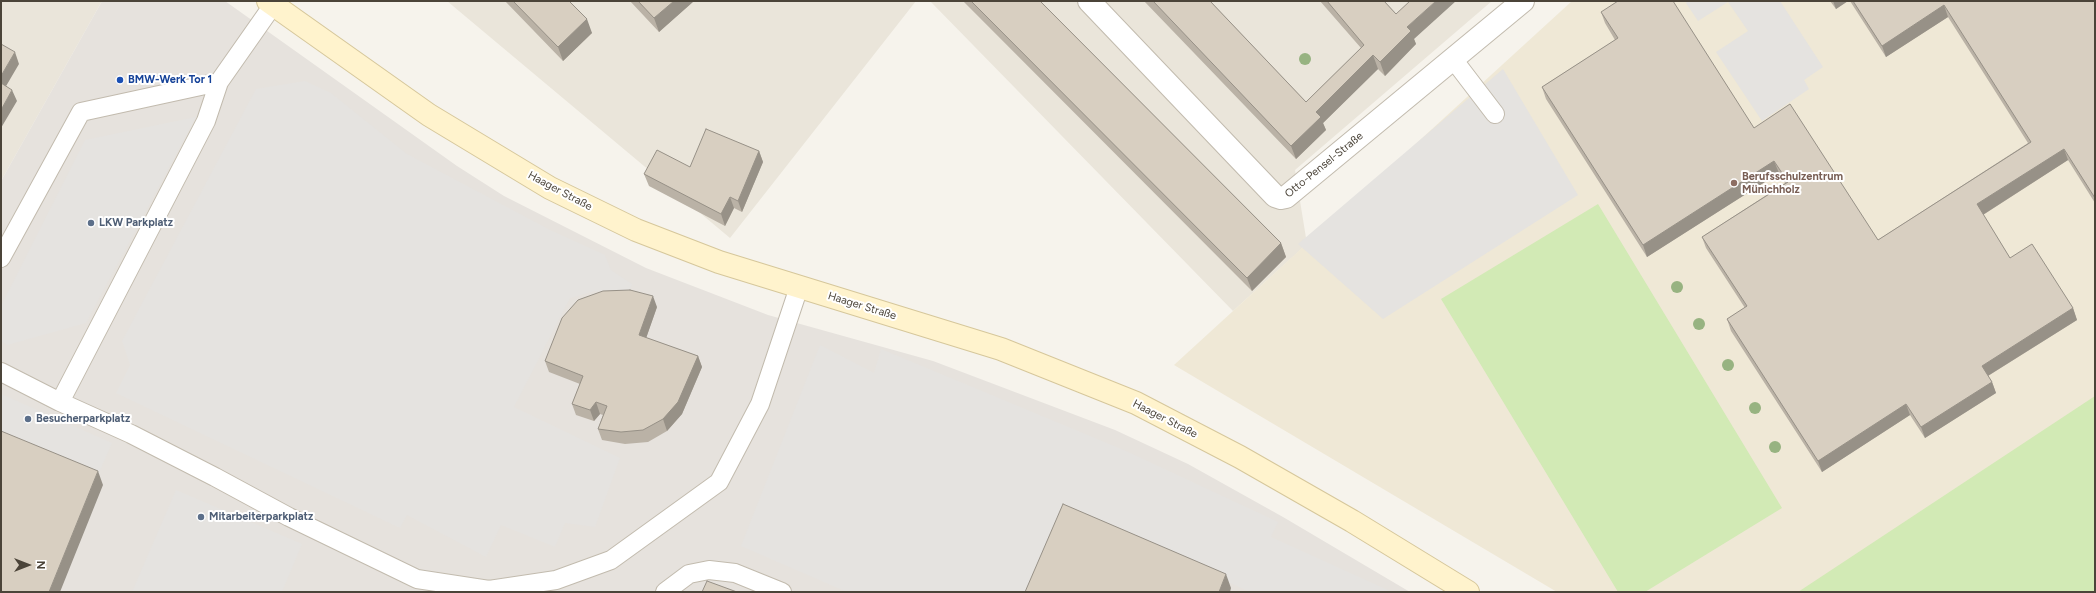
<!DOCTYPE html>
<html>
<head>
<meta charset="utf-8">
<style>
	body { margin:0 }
	#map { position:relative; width:2096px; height:593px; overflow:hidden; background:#f6f3ec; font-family:Figtree,sans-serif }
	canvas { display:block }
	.frame { position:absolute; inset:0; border:2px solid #4b4439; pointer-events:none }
	.north { position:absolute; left:8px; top:545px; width:40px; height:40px; -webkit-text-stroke:3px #fff; paint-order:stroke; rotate:90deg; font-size:11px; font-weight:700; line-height:16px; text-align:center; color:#4b4439 }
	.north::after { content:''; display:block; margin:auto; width:14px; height:18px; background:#4b4439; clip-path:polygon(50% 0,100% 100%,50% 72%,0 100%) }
</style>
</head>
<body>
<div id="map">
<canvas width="2096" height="593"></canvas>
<div class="frame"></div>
<div class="north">N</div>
</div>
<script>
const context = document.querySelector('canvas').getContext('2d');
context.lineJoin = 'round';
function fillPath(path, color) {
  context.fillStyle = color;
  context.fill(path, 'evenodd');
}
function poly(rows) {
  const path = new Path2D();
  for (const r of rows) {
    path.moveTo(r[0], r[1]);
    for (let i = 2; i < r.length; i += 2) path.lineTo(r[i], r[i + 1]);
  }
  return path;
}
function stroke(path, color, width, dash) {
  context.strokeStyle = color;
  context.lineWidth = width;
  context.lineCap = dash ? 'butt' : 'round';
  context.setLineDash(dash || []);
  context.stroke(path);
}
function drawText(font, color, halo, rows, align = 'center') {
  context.font = font + ' Figtree,sans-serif';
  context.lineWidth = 4;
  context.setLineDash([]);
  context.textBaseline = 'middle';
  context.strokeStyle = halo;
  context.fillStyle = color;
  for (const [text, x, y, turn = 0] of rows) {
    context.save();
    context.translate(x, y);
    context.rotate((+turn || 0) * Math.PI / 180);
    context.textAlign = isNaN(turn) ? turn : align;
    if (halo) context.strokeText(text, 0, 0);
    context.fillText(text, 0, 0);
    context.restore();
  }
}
const residential = poly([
	[1,1,102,1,1,181],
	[447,1,916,1,730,238],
	[930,1,1492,1,1295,170,1307,244,1233,311]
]);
const industrial = poly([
	[102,1,225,1,457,166,504,196,646,268,768,315,933,361,1115,430,1188,464,1283,517,1410,592,1,592,1,181]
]);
const education = poly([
	[1572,1,2095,1,2095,397,1804,592,1557,592,1174,365]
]);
const green = poly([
	[1598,204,1782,508,1645,592,1618,592,1441,299],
	[2095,396,2095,592,1798,592]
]);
const parking = poly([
	[1688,1,1780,1,1823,67,1804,80,1809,89,1762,121,1716,52,1748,31,1728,2,1698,21,1686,3],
	[1503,69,1578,195,1383,319,1298,244],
	[305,81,331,93,407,154,550,230,605,255,611,270,632,284,627,297,595,291,570,298,514,407,620,458,595,527,565,523,555,547,501,525,486,557,407,515,400,528,116,393,130,365,122,341,256,89],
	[196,117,86,323,7,345,1,341,1,306,85,140],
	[820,345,874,373,881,349,1126,451,1278,522,1271,537,1392,592,1250,592,1063,506,1029,592,847,592,741,546],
	[1,394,112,443,95,482,1,443],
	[176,490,302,544,282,592,132,592]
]);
const lane = poly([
	[1453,59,1495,114],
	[1,258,81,112,219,82],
	[1,372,60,402,131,434,215,477,289,517,417,579,489,590,556,580,611,560,719,482,760,404,799,287],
	[60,402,206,121,219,82,273,5],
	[665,592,689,574,709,570,735,573,782,592]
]);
const street = poly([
	[1089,1,1275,196,1281,198,1286,197,1523,1]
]);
const secondary = poly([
	[268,1,429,115,550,188,636,230,719,262,1001,349,1136,403,1240,457,1352,521,1468,592]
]);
const trees = [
	[1305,59],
	[1677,287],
	[1699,324],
	[1728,365],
	[1755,408],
	[1775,447]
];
const wall = poly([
	[505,1,569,1,592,33,563,61],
	[630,1,694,1,659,32],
	[963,1,1040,1,1281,243,1286,257,1252,291],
	[1144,1,1210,1,1306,102,1361,48,1320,1,1384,1,1396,14,1414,39,1416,44,1385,76,1378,69,1323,123,1326,130,1296,159],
	[1830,1,1848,1,1836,9],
	[1850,1,2095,1,2095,203,2068,160,1983,215,2010,258,2073,308,2077,320,1988,376,1992,382,1996,393,1925,438,1910,415,1822,472,1731,331,1727,319,1745,308,1706,248,1702,237,1785,183,1779,173,1647,257,1546,99,1542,87,1615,40,1605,23,1601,12,1754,128,1878,240,2028,143,1948,17,1886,57],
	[759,151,763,162,742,212,734,208,725,226,649,186,644,174,690,167],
	[657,307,646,338,698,356,702,367,682,414,667,431,648,442,625,444,602,440,598,429,603,415,600,414,594,421,576,415,572,404,580,384,549,372,545,361]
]);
const shadedWall = poly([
	[674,1,694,1,659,32,654,18],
	[1436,1,1456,1,1414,39,1416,44,1385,76,1380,62,1407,27],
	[1833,1,1848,1,1836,9],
	[1944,5,1948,17,1886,57,1882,46],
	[587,19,592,33,563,61,558,47],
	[15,52,19,64,2,93,1,89,1,76],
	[1373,55,1378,69,1323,123,1326,130,1296,159,1291,146,1316,112],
	[12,90,17,101,1,128,1,110],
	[2064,149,2068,160,1981,216,1977,204],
	[759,151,763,162,742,212,738,201],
	[1774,161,1779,173,1647,257,1643,245],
	[730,197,734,208,725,226,721,214],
	[1281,243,1286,257,1252,291,1247,278],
	[653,296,657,307,643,347,639,335],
	[2073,308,2077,320,1986,377,1982,366],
	[698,356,702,367,682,414,667,431,663,419],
	[1992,382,1996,393,1925,438,1921,427],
	[596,402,600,414,594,421,590,410],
	[1906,404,1910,415,1822,472,1818,461],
	[98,471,103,485,60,592,49,592],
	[1226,574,1231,588,1230,592,1219,592]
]);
const building = poly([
	[513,1,569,1,587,19,558,47,513,1],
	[638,1,674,1,654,18,638,1],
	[971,1,1040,1,1281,243,1247,278,971,1],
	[1153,1,1210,1,1306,102,1364,45,1327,1,1384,1,1396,14,1410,1,1436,1,1407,27,1411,31,1380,62,1373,55,1316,112,1321,117,1291,146,1153,1],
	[1618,1,1673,1,1754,128,1790,104,1878,240,2031,142,1944,5,1882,46,1853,1,2095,1,2095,198,2064,149,1977,204,2010,258,2032,244,2073,308,1982,366,1992,382,1921,427,1906,404,1818,461,1727,319,1747,306,1702,237,1788,182,1774,161,1643,245,1542,87,1618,38,1601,12,1618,1],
	[1,44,15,52,1,76,1,44],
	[1,83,12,90,1,110,1,83],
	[706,129,759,151,738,201,730,197,721,214,644,174,657,150,690,167,706,129],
	[630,290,653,296,639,335,698,356,678,402,663,419,643,430,621,432,598,429,607,406,596,402,590,410,572,404,583,376,545,361,562,318,578,300,603,291,630,290],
	[1,431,98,471,49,592,1,592,1,431],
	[1063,504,1226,574,1219,592,1025,592,1063,504],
	[707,581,737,592,702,592,707,581]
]);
const markers = [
	[120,80,4,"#1a4fb4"],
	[1734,183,4,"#8d6e63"],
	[91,223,4,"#5c6f8a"],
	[28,419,4,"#5c6f8a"],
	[201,517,4,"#5c6f8a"]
];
const transitNames = [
	["BMW-Werk Tor 1",128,80]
];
const streetNames = [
	["Otto-Pensel-Straße",1324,165,-39],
	["Haager Straße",560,191,28],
	["Haager Straße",862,306,17],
	["Haager Straße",1165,419,27]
];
const educationNames = [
	["Berufsschulzentrum",1742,177],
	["Münichholz",1742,190]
];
const serviceNames = [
	["LKW Parkplatz",99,223],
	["Besucherparkplatz",36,419],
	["Mitarbeiterparkplatz",209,517]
];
fillPath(residential, '#eae5da');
fillPath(industrial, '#e6e2dd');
fillPath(education, '#efe8d6');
fillPath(green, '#d2eab5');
fillPath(parking, '#e5e3e0');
stroke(lane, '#c2bbae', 20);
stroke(street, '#c2bbae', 24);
stroke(secondary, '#d6c79b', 24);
stroke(lane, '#fff', 18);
stroke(street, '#fff', 22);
stroke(secondary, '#fff3cd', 22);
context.fillStyle = '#97b381';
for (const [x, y] of trees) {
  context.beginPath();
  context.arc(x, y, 6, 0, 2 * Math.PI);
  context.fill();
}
fillPath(wall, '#bab2a6');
fillPath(shadedWall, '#979187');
fillPath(building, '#d8cfc1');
stroke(building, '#979187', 1);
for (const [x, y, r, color] of markers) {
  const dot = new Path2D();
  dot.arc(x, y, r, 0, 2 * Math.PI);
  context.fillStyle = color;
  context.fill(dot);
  stroke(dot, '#fff', 1.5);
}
drawText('bold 11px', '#164399', '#fff', transitNames, 'left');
drawText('11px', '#4b4439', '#fff', streetNames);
drawText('bold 11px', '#785e54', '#fff', educationNames, 'left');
drawText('bold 11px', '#4e5e75', '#fff', serviceNames, 'left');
</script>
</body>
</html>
